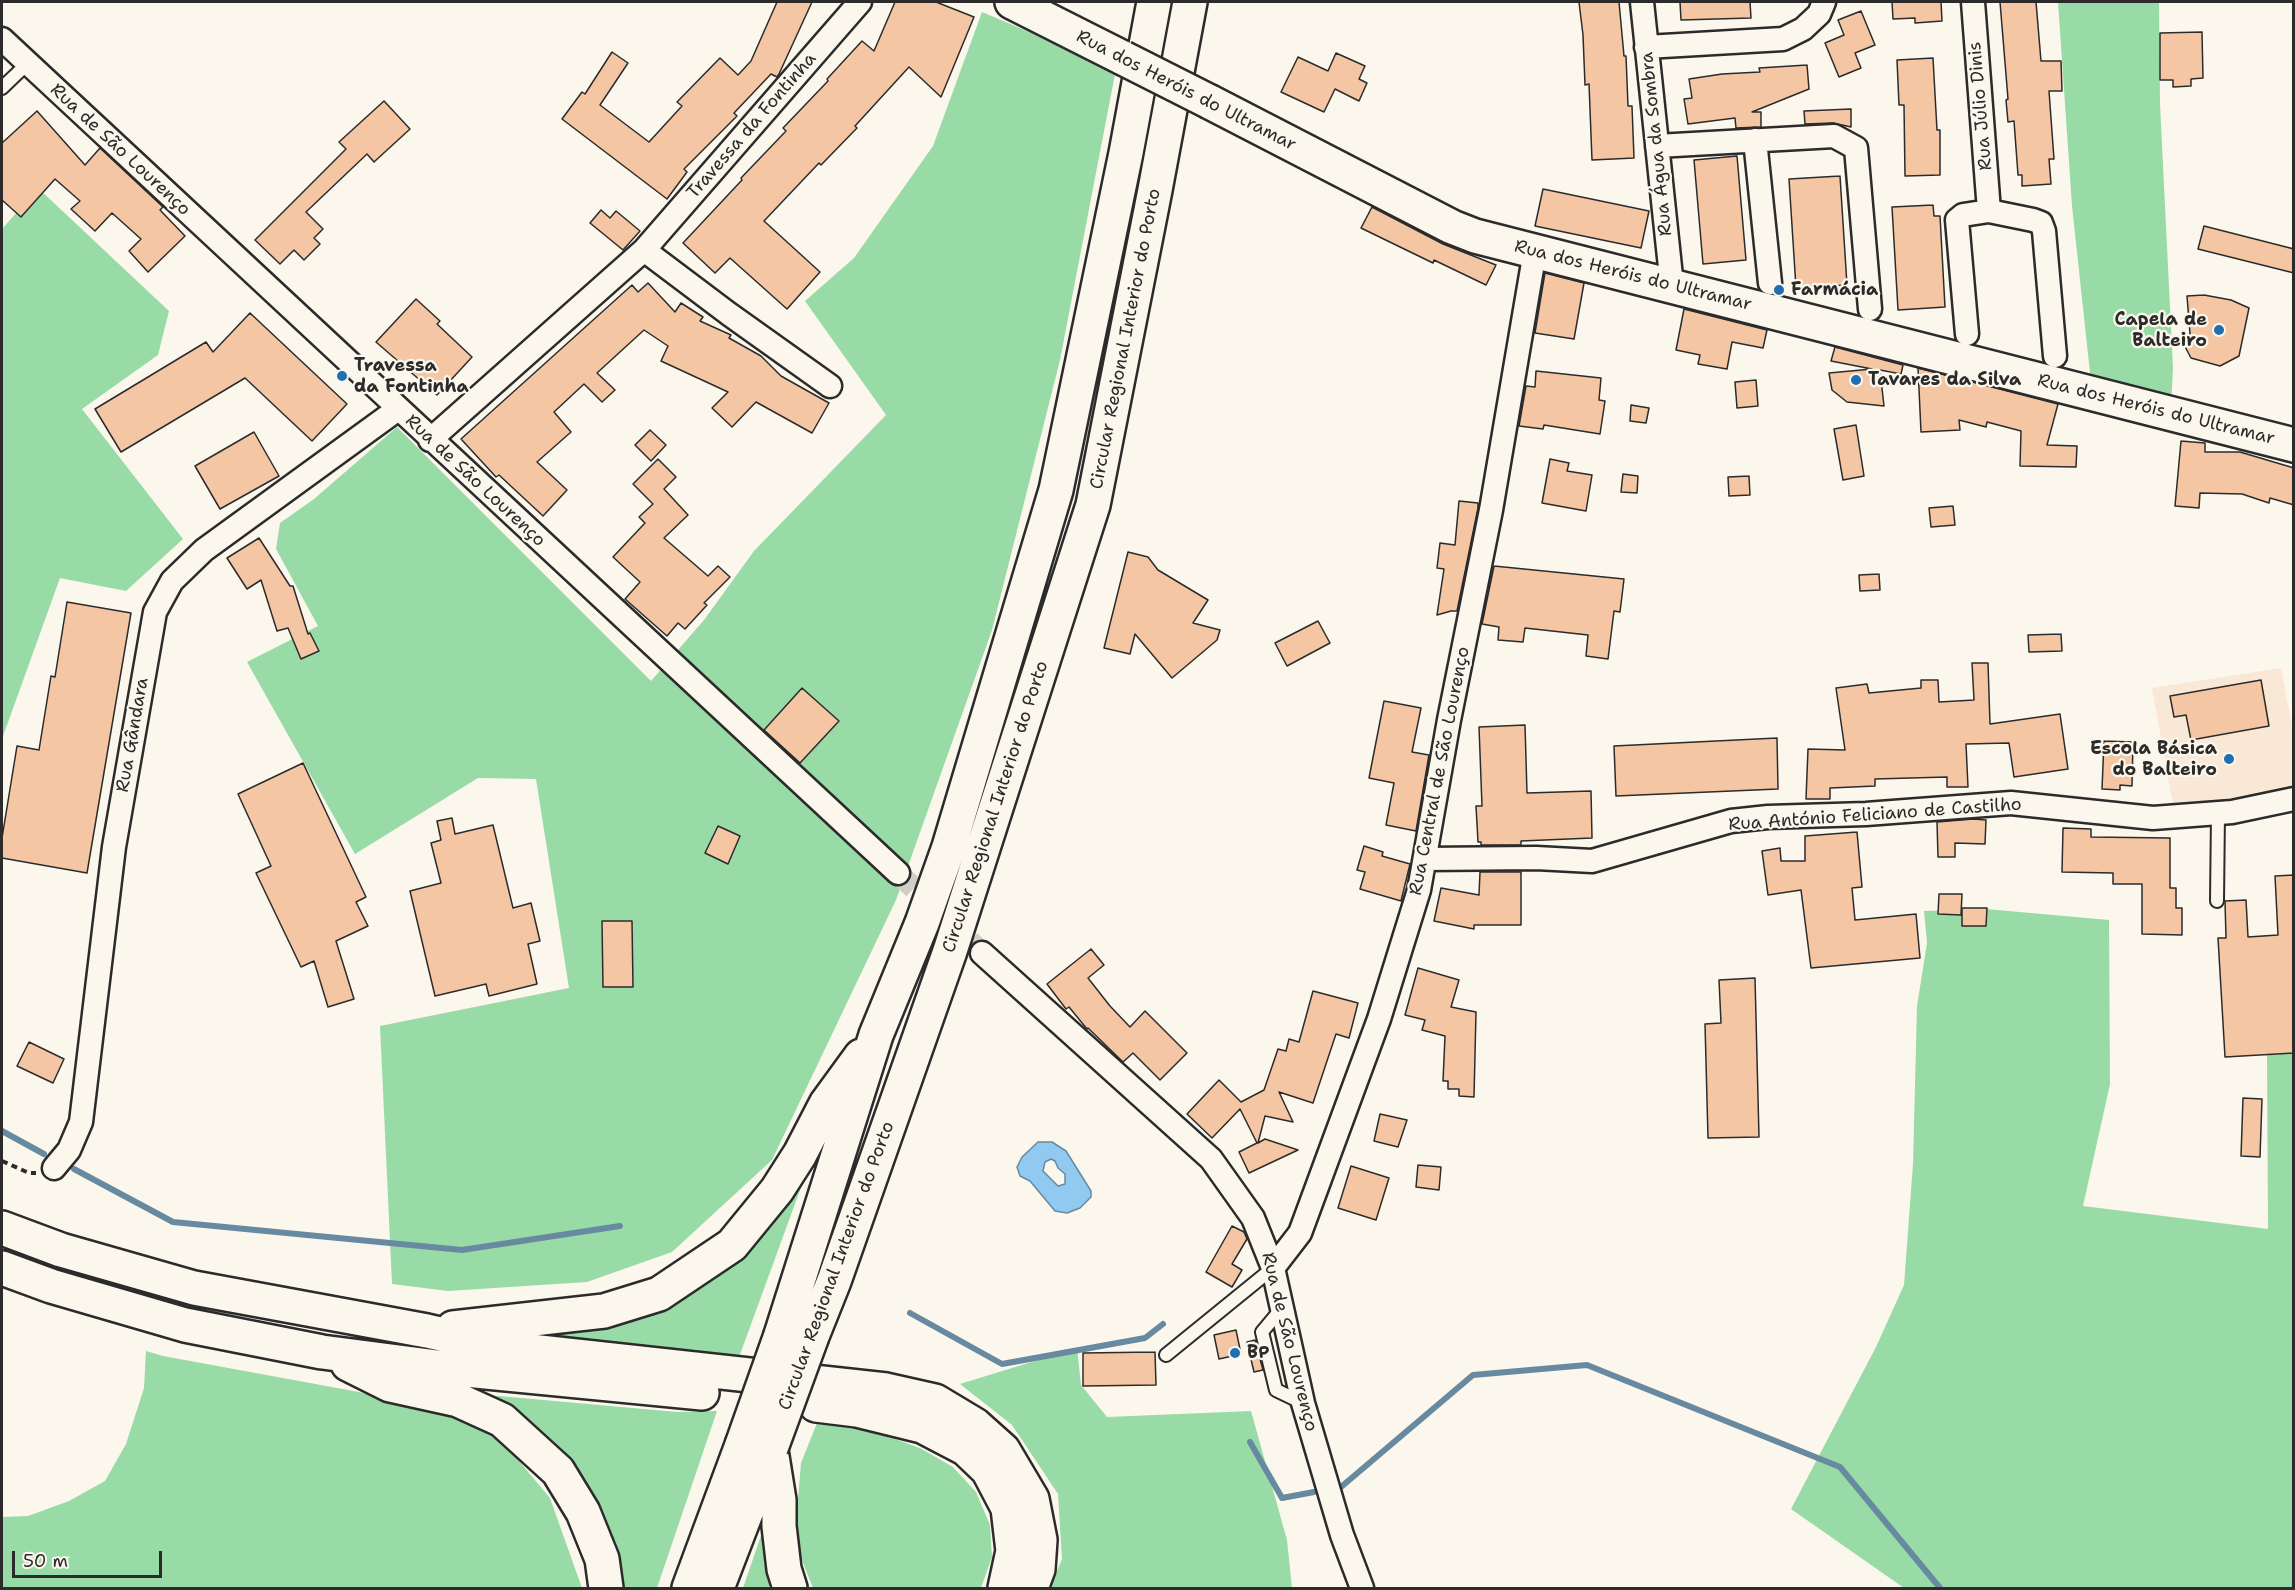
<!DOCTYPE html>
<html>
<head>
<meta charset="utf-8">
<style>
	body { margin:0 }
	#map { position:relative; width:2295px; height:1590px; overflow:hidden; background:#fbf7ec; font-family:"Shantell Sans",sans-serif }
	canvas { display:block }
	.frame { position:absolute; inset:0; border:3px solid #2b2b2b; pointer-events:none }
	.scale { position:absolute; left:12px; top:1551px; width:150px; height:27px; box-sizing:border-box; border:3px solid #2b2b2b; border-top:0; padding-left:8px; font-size:18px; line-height:21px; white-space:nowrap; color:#2b2b2b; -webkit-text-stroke:4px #fbf7ec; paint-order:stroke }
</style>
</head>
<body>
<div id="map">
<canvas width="2295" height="1590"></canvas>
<div class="frame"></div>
<div class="scale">50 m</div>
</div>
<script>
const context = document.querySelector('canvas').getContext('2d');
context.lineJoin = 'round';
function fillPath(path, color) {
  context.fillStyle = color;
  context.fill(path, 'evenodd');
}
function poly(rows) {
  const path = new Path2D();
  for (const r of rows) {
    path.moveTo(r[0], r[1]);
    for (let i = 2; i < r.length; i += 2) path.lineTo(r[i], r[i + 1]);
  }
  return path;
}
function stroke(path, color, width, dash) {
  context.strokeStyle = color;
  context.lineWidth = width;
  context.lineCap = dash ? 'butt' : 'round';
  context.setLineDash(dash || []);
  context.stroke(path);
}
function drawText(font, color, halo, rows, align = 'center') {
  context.font = font + ' "Shantell Sans",sans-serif';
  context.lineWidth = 4.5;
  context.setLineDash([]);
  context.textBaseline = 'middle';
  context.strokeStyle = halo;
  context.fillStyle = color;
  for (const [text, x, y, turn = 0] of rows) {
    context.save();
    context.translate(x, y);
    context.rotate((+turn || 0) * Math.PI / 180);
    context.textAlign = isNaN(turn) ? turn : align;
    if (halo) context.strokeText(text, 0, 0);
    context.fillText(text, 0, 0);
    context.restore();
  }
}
const built = poly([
	[2281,668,2293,731,2293,786,2257,795,2210,802,2173,805,2152,688]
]);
const green = poly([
	[2058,2,2159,2,2160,104,2173,368,2171,408,2091,382,2072,206],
	[982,12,1027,31,1115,74,1060,360,992,630,896,900,772,1160,672,1252,587,1282,448,1291,392,1284,380,1026,569,988,536,779,478,778,355,854,247,662,318,626,276,549,280,523,314,499,397,427,651,681,704,620,754,551,886,415,805,301,854,258,933,146],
	[38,188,169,311,158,355,82,409,183,539,126,591,60,578,2,739,2,229],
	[1986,909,2109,920,2110,1084,2083,1206,2268,1229,2267,1055,2293,1052,2293,1588,1904,1588,1791,1509,1876,1347,1904,1285,1913,1164,1917,1006,1927,943,1924,911],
	[819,1138,738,1360,562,1340,561,1332,647,1311],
	[1077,1348,1081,1385,1107,1417,1251,1411,1287,1540,1292,1588,1050,1588,1062,1559,1058,1494,1012,1425,960,1384],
	[146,1351,163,1356,359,1392,492,1429,550,1498,582,1588,2,1588,2,1517,28,1516,69,1501,105,1481,126,1444,144,1388],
	[488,1395,677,1412,717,1411,657,1588,619,1588,576,1470,549,1438],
	[817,1423,846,1426,895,1439,920,1448,953,1467,976,1492,990,1525,992,1557,981,1588,813,1588,803,1563,795,1534,801,1463],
	[766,1521,769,1588,743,1588]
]);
const water = poly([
	[1038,1142,1052,1142,1066,1151,1091,1191,1091,1197,1080,1208,1067,1213,1055,1211,1030,1181,1020,1176,1017,1167,1022,1157,1038,1142],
	[1051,1159,1055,1161,1058,1168,1065,1174,1065,1184,1058,1186,1043,1171,1045,1162,1051,1159]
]);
const stream = poly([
	[2,1131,44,1154],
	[74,1169,173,1222,462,1250,620,1226],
	[910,1313,1002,1364,1145,1338,1163,1324],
	[1250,1442,1282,1498,1314,1492],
	[1341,1487,1473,1375,1587,1365,1840,1467,1940,1588]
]);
const building = poly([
	[777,2,812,2,779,74,777,77,771,74,734,113,737,116,684,169,687,172,667,199,562,119,582,92,585,94,612,52,628,63,600,105,649,142,682,106,677,102,720,58,738,75,751,61,777,2],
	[895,2,936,2,974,17,941,97,909,67,855,126,857,128,821,165,819,163,764,221,820,272,787,309,730,258,715,273,683,243,742,180,741,178,786,131,783,128,828,81,827,79,862,41,874,51,895,2],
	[1579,2,1619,2,1624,56,1626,56,1628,106,1632,106,1634,158,1592,160,1589,84,1585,85,1583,35,1579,2],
	[1680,2,1750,2,1751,18,1681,20,1680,2],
	[1892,2,1941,2,1942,21,1915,23,1915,18,1893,19,1892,2],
	[2000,2,2036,2,2041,61,2061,61,2062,91,2049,91,2054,159,2049,159,2051,184,2022,186,2022,175,2018,175,2014,121,2008,122,2006,100,2008,99,2000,2],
	[1861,11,1875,45,1855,53,1861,68,1839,77,1825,43,1844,35,1838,20,1861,11],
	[2202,32,2203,78,2191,79,2191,86,2173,87,2173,80,2160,80,2160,33,2202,32],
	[1336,53,1365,66,1359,79,1367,83,1359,101,1335,89,1324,112,1281,92,1298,57,1328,71,1336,53],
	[1933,58,1937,130,1940,130,1940,175,1905,176,1904,105,1899,105,1897,60,1933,58],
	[1807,65,1809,89,1752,112,1761,112,1761,127,1736,128,1735,118,1688,124,1684,99,1692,98,1689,79,1722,74,1760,72,1759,68,1807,65],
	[384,101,410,129,374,162,367,154,306,212,323,229,314,238,320,244,304,260,294,250,280,264,255,240,346,149,339,142,384,101],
	[1851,109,1851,127,1833,123,1805,124,1804,111,1851,109],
	[37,111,85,165,100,148,163,207,160,210,185,236,148,272,129,251,141,239,112,213,95,231,71,209,80,201,55,179,21,217,2,200,2,143,37,111],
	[1737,156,1746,260,1703,264,1694,160,1737,156],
	[1840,176,1847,285,1796,288,1789,179,1840,176],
	[1543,189,1649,211,1641,248,1535,226,1543,189],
	[1933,205,1934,216,1940,216,1945,307,1898,310,1892,207,1933,205],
	[1372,207,1443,244,1496,265,1486,285,1434,260,1433,263,1361,228,1372,207],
	[601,210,610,218,616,211,640,231,623,250,590,223,601,210],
	[2204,226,2294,249,2294,273,2198,249,2204,226],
	[1545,273,1584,283,1574,339,1535,333,1545,273],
	[648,283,675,312,681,303,703,317,700,321,731,335,729,338,761,356,781,376,829,403,812,433,756,402,732,427,712,408,728,392,661,361,668,346,644,330,597,373,615,390,602,402,584,384,554,412,571,432,537,462,567,490,543,516,499,475,496,477,461,439,632,285,638,292,648,283],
	[2204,295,2231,300,2249,308,2239,356,2220,366,2191,358,2181,339,2190,334,2187,296,2204,295],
	[416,299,440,321,437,324,472,357,437,395,376,342,416,299],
	[1684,309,1767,330,1763,348,1732,342,1727,369,1698,364,1700,355,1676,350,1684,309],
	[250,313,347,404,312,441,245,378,121,452,95,409,206,342,213,352,250,313],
	[1835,347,1903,365,1901,374,1880,370,1884,406,1847,402,1832,390,1829,373,1872,369,1831,361,1835,347],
	[1918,368,2058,404,2047,445,2077,446,2076,467,2020,466,2021,431,1987,422,1986,427,1959,420,1960,430,1921,432,1918,368],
	[1536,371,1601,378,1599,400,1605,401,1600,434,1544,425,1543,429,1519,426,1526,386,1535,387,1536,371],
	[1756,380,1758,406,1737,408,1735,382,1756,380],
	[1631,405,1649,408,1646,423,1630,421,1631,405],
	[1856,425,1864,476,1843,480,1834,429,1856,425],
	[650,430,666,445,651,461,635,445,650,430],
	[254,432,279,476,220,509,195,466,254,432],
	[2181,441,2205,443,2205,452,2240,452,2294,468,2294,505,2270,498,2269,503,2242,494,2200,493,2199,508,2175,506,2181,441],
	[658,459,676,477,664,489,688,515,664,538,708,576,718,566,730,577,704,603,707,605,685,629,678,623,667,636,625,599,640,582,613,557,645,523,639,517,653,504,633,484,658,459],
	[1550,459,1569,463,1567,471,1592,475,1586,511,1542,503,1550,459],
	[1623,474,1638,476,1637,493,1621,492,1623,474],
	[1749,476,1750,495,1729,496,1728,477,1749,476],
	[1459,501,1478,503,1478,508,1457,611,1451,611,1437,615,1444,569,1437,568,1440,543,1455,545,1459,501],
	[1953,506,1955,525,1931,527,1929,508,1953,506],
	[259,538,290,586,293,586,308,634,310,633,319,651,301,659,288,628,277,631,261,580,247,589,227,558,259,538],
	[1128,552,1148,557,1158,570,1208,600,1193,623,1220,630,1217,640,1172,678,1135,634,1130,654,1104,648,1128,552],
	[1494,566,1624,579,1620,612,1614,611,1608,659,1586,656,1588,635,1525,628,1523,642,1498,640,1499,627,1482,624,1494,566],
	[1879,574,1880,590,1860,591,1859,575,1879,574],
	[67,602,131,613,87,873,2,858,2,838,17,746,39,750,51,676,55,677,67,602],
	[1318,621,1330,643,1287,666,1275,643,1318,621],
	[2061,634,2062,651,2029,652,2028,635,2061,634],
	[1972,663,1988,663,1990,724,2060,714,2068,769,2014,777,2009,743,1966,744,1968,787,1947,787,1947,777,1875,779,1875,786,1830,788,1830,799,1806,799,1808,749,1845,750,1836,688,1867,684,1869,693,1921,688,1921,680,1938,680,1939,702,1974,700,1972,663],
	[2261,680,2269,726,2191,740,2186,715,2174,717,2170,696,2261,680],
	[802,688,839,721,800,763,764,730,802,688],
	[1384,701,1421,708,1412,752,1429,755,1416,831,1386,825,1394,783,1369,778,1384,701],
	[1525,725,1527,793,1591,791,1592,838,1521,841,1521,845,1481,845,1481,842,1478,842,1476,806,1482,806,1479,727,1525,725],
	[1777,738,1778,789,1616,796,1614,746,1777,738],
	[2104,741,2133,742,2132,786,2120,785,2120,790,2102,789,2104,741],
	[303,763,366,897,356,902,368,926,336,941,354,999,328,1007,314,961,301,967,256,873,271,866,238,794,303,763],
	[452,818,455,834,493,825,513,908,531,903,540,941,528,944,537,984,489,996,486,984,435,996,410,891,441,883,431,843,441,840,437,821,452,818],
	[1973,819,1986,820,1985,844,1955,843,1955,857,1938,857,1937,822,1973,819],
	[718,826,740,836,728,864,705,853,718,826],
	[2063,828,2091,829,2091,837,2170,838,2170,888,2176,888,2176,908,2182,908,2182,935,2142,934,2142,884,2113,884,2113,873,2062,872,2063,828],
	[1857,832,1862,887,1852,888,1855,920,1916,914,1920,958,1811,968,1801,890,1768,895,1762,851,1780,848,1781,861,1805,861,1805,836,1857,832],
	[1364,846,1383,852,1382,856,1410,864,1401,901,1360,889,1365,872,1357,870,1364,846],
	[1480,872,1521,872,1521,925,1474,925,1474,929,1434,921,1441,888,1479,895,1480,872],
	[2294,875,2294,1053,2225,1057,2218,938,2226,938,2225,901,2246,900,2248,937,2278,935,2275,876,2294,875],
	[1939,894,1962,894,1961,915,1938,914,1939,894],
	[1962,908,1987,908,1986,926,1962,926,1962,908],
	[602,921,632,921,633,987,603,987,602,921],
	[1091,949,1104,965,1088,978,1110,1006,1130,1027,1145,1011,1187,1053,1160,1080,1133,1053,1123,1062,1088,1028,1087,1029,1069,1007,1066,1009,1047,984,1091,949],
	[1418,968,1459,980,1451,1007,1476,1012,1474,1097,1459,1096,1459,1089,1448,1089,1448,1081,1443,1081,1445,1036,1422,1030,1425,1020,1405,1015,1418,968],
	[1755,978,1759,1137,1708,1138,1705,1024,1721,1023,1719,980,1755,978],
	[1313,991,1358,1003,1349,1038,1336,1034,1313,1103,1279,1092,1293,1122,1265,1116,1258,1143,1265,1139,1298,1150,1249,1173,1239,1152,1257,1143,1240,1109,1212,1138,1187,1114,1219,1080,1241,1102,1264,1090,1278,1049,1286,1051,1289,1039,1299,1042,1313,991],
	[29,1042,64,1059,53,1083,17,1066,29,1042],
	[2243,1098,2262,1099,2260,1157,2241,1156,2243,1098],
	[1380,1114,1407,1120,1398,1147,1374,1141,1380,1114],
	[1418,1165,1441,1167,1439,1190,1416,1187,1418,1165],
	[1351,1166,1389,1178,1376,1220,1338,1208,1351,1166],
	[1232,1226,1244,1232,1247,1239,1232,1264,1242,1270,1232,1287,1206,1272,1232,1226],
	[1236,1330,1241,1354,1219,1359,1214,1335,1236,1330],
	[1255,1340,1263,1370,1254,1372,1247,1342,1255,1340],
	[1155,1352,1156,1385,1083,1386,1083,1353,1155,1352]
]);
const streetTunnel = poly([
	[898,873,982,953]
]);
const path = poly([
	[2,1161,29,1173,36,1173]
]);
const lane = poly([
	[2,88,27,64],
	[2217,901,2218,813],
	[1282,1308,1262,1332,1276,1390,1303,1403],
	[1166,1355,1273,1268]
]);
const street = poly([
	[1642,2,1672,286],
	[1973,2,1989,211],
	[2,39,898,873],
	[1646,47,1783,39,1803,29,1819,14,1824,2],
	[1755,140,1770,283],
	[1657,146,1834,136,1856,148,1870,309],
	[644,250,729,314,830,386],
	[1967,334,1957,220,1963,215,1989,211,2033,220,2041,223,2044,231,2055,356],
	[430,440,644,250,860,2],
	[1425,859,1536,858,1592,861,1731,821,1768,817,1866,814,2011,803,2153,818,2232,812,2294,799],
	[982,953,1211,1159,1253,1218,1273,1268,1303,1403,1342,1535,1362,1588],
	[54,1168,69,1150,81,1122,114,847,155,612,172,581,204,550,398,409],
	[1273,1268,1300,1233,1379,1019,1419,890,1449,720,1491,510,1535,251]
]);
const secondary = poly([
	[1012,2,1123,58],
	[1210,102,1452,227,1475,236,2294,445]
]);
const highway = poly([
	[2,1228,61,1250,194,1288,427,1331,503,1348,886,1390,935,1401,975,1425,1003,1450,1032,1499,1040,1540,1038,1569,1031,1588],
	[2,1268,51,1286,185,1325,322,1352,445,1368,702,1393],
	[453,1328,604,1311,659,1294,732,1245,777,1190,800,1154,826,1104,861,1056],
	[781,1335,876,1035,922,923,949,847,1056,490,1126,153,1154,2],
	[812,1336,834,1281,950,951,1093,505,1155,190,1190,2],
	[348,1364,390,1385,458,1400,502,1420,558,1471,583,1512,602,1559,606,1588],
	[816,1405,857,1410,922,1426,966,1449,988,1470,1008,1508,1013,1551,1005,1588],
	[771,1450,779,1500,779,1526,784,1569,790,1588],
	[689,1588,742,1445],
	[717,1588,771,1448]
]);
const secondaryBridge = poly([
	[1123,58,1210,102]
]);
const highwayBridge = poly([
	[742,1445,781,1335],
	[771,1448,812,1336]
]);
const markers = [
	[1779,290,6,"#1f6fb2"],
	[2219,330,6,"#1f6fb2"],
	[342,376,6,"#1f6fb2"],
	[1856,380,6,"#1f6fb2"],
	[2229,759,6,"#1f6fb2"],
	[1235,1353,6,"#1f6fb2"]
];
const streetNames = [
	["Rua dos Heróis do Ultramar",1186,91,27],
	["Rua Júlio Dinis",1981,106,-95],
	["Travessa da Fontinha",752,126,-49],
	["Rua Água da Sombra",1657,144,-96],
	["Rua de São Lourenço",120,150,43],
	["Rua dos Heróis do Ultramar",1633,276,14],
	["Circular Regional Interior do Porto",1126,339,-79],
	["Rua dos Heróis do Ultramar",2156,410,14],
	["Rua de São Lourenço",475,481,43],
	["Rua Gândara",133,735,-80],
	["Rua Central de São Lourenço",1440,771,-79],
	["Circular Regional Interior do Porto",996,807,-72],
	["Rua António Feliciano de Castilho",1875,815,-4],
	["Circular Regional Interior do Porto",837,1266,-70],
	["Rua de São Lourenço",1289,1342,76]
];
const poiNames = [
	["Farmácia",1791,290],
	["Capela de",2207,320,"right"],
	["Balteiro",2207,341,"right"],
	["Travessa",354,366],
	["da Fontinha",354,387],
	["Tavares da Silva",1868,380],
	["Escola Básica",2217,749,"right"],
	["do Balteiro",2217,770,"right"],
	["BP",1247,1353]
];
fillPath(built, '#f9e8d6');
fillPath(green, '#99dba6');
fillPath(water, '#91c9f0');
stroke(water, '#688aa1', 1.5);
stroke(stream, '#688aa1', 6);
fillPath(building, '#f5c6a4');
stroke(building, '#2b2b2b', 1.5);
stroke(streetTunnel, '#d1cec5', 22, [22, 11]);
stroke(lane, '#2b2b2b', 16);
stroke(street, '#2b2b2b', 27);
stroke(secondary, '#2b2b2b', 38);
stroke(highway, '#2b2b2b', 38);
stroke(path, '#2b2b2b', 4, [6, 4.5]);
stroke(lane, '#fbf7ec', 12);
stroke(street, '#fbf7ec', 22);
stroke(secondary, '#fbf7ec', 33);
stroke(highway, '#fbf7ec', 33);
stroke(secondaryBridge, '#2b2b2b', 38, []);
stroke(highwayBridge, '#2b2b2b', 38, []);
stroke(secondaryBridge, '#fbf7ec', 33);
stroke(highwayBridge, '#fbf7ec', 33);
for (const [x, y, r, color] of markers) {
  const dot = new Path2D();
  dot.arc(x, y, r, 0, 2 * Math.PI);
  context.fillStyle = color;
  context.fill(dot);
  stroke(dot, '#fbf7ec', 2);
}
drawText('18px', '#2b2b2b', '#fbf7ec', streetNames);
drawText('bold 18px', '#2b2b2b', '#fbf7ec', poiNames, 'left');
</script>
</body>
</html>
